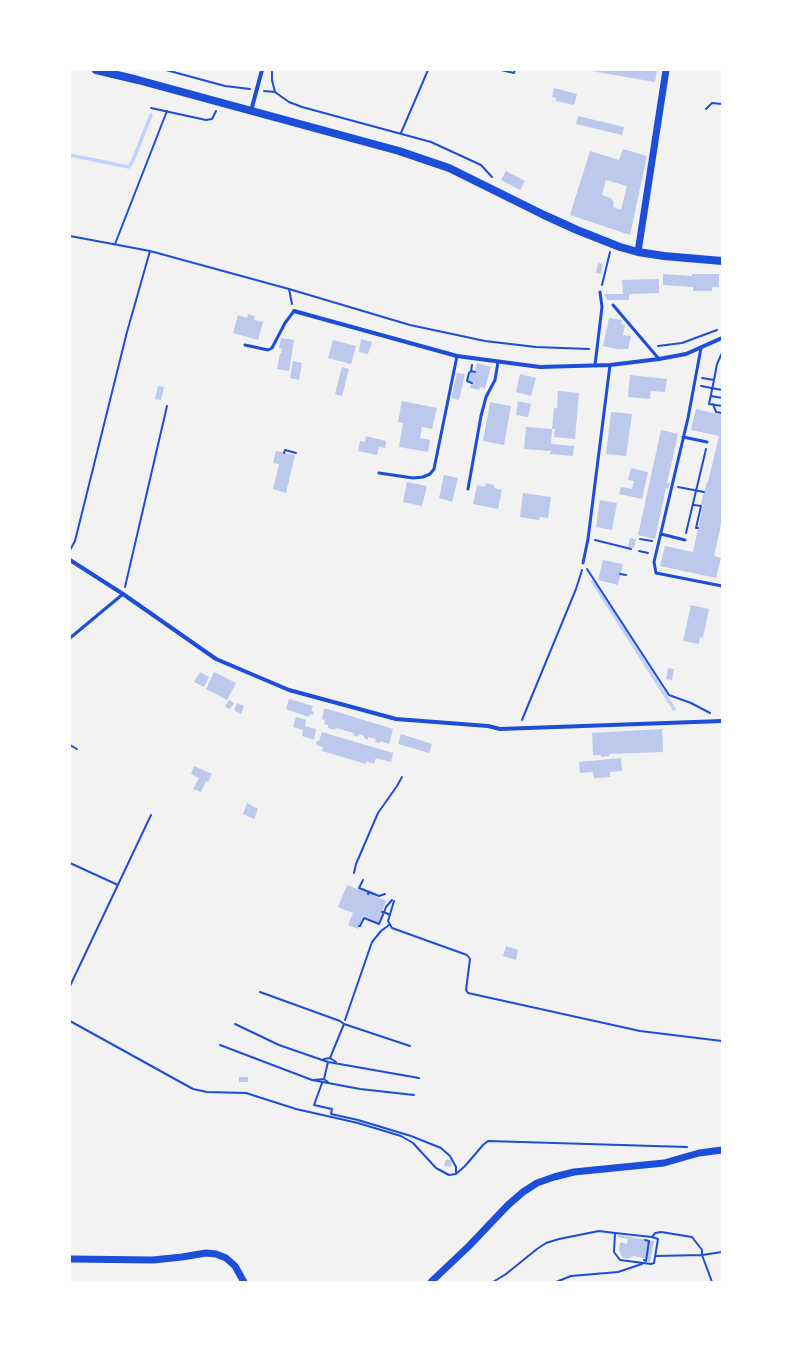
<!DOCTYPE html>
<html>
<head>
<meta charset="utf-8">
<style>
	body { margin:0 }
	#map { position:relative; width:792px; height:1352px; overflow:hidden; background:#f2f2f2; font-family:"IBM Plex Sans",sans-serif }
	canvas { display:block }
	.frame { position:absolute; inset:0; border:71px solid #fff; pointer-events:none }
</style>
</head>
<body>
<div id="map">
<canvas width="792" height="1352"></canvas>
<div class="frame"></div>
</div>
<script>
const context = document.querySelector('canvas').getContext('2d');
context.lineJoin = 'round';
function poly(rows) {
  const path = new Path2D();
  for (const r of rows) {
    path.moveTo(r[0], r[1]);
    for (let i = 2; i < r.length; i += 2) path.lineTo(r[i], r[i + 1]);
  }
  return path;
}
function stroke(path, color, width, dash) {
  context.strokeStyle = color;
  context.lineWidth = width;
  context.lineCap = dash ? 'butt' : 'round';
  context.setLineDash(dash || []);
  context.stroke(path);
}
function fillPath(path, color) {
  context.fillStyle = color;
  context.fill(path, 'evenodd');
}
const stream = poly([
	[70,155,129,167,134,158,151,115],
	[593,582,674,709]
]);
const building = poly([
	[585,70,657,70,655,82],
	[554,88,577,94,574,105,556,101,556,98,552,97],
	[578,116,624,127,622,135,576,124],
	[623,149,647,156,630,235,570,215,590,151,619,160],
	[606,180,627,186,621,210,613,207,614,203,611,198,602,195],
	[506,171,525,181,520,190,501,180],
	[598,263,603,264,601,274,596,273],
	[663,274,692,276,692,274,719,274,719,287,712,287,712,291,693,291,693,287,663,285],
	[659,279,659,293,629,294,629,300,607,300,604,294,623,294,622,280],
	[248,314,255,316,254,320,263,322,258,340,233,333,238,315,247,318],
	[609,318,622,320,621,324,625,325,623,335,631,336,628,349,617,349,603,346],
	[281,338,294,340,289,371,277,369,280,353,281,354,282,349,279,348],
	[361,339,372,342,368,354,359,352],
	[333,340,356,346,351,364,328,358],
	[293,361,302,363,299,380,290,378],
	[477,363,491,367,485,388,480,387,479,390,470,388,472,381,468,381,471,372,474,373],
	[342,367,349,369,342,396,335,394],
	[457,373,465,374,459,400,451,398],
	[520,374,536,378,531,396,516,392],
	[630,375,667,379,665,392,651,391,650,399,628,397],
	[158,386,164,387,161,400,155,399],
	[558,391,579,393,575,439,554,437,555,429,552,429,551,444,574,446,573,456,550,454,551,451,524,449,526,427,552,429,554,408,557,408],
	[402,401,437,408,432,429,422,427,420,438,430,440,428,452,399,447,403,423,398,422],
	[518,401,531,404,528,417,516,415],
	[490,402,511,406,504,445,483,441],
	[696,409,722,415,722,520,714,556,721,558,716,578,660,566,665,546,693,552,703,505,701,505,704,492,707,482,708,482,719,436,691,430],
	[611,412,632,414,626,456,606,454],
	[661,430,678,434,667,483,670,483,668,489,666,488,655,539,638,535],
	[366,436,386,441,385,448,379,447,377,455,358,451,360,441,365,442],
	[276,451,295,455,286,493,273,489,279,464,273,463],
	[631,468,648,472,642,499,619,494,621,487,632,489,634,481,628,480],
	[444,475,458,478,452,502,439,498],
	[407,482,427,486,422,506,403,502],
	[486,483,494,485,494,488,502,490,498,509,473,504,477,485,485,487],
	[523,493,551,497,548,518,540,517,539,520,520,517],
	[600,500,617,503,612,530,596,527],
	[630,538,636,539,634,548,628,547],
	[603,560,623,564,618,585,598,580],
	[691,605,709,609,703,638,700,637,699,644,683,641],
	[668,668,674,669,672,680,666,679],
	[200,672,209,677,204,687,194,682],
	[214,672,236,683,227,700,206,689],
	[289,699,313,706,311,711,314,712,313,715,310,714,309,717,286,709],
	[229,700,234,703,230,709,225,707],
	[237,703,244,706,241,714,234,710],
	[324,709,328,709,393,729,389,744,380,741,380,743,375,742,376,739,368,737,368,740,364,738,364,736,359,734,358,737,353,735,354,733,336,728,335,730,328,728,328,725,324,724,325,720,322,719],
	[296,717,306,720,305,726,316,729,314,740,302,736,303,730,293,727],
	[662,729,663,752,609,754,609,756,601,757,601,755,593,755,592,733],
	[322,732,393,753,391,762,376,758,374,764,366,761,366,764,322,751,323,747,316,745,317,741,319,741],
	[401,734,432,744,429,753,398,744],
	[621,758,622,771,610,772,610,777,594,778,593,772,580,773,579,762],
	[194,766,212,774,208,782,206,781,201,792,193,789,199,778,191,774],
	[247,803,258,809,254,819,243,814],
	[347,885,362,891,363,888,376,893,375,896,386,901,378,923,363,916,358,929,348,925,353,913,338,907],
	[506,946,518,950,516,960,503,956],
	[239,1077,248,1077,248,1082,239,1082],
	[446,1159,452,1161,451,1167,444,1166],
	[618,1235,654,1241,650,1262,648,1261,648,1259,634,1256,627,1259,622,1257,619,1250,620,1242,627,1244,628,1239,618,1237]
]);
const path = poly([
	[166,70,225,86,250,89],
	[272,70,272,80,275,92],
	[501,70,514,73,515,70],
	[264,91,275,92,289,102,302,107,431,142,481,165,492,177],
	[151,108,206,120,212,119,216,111],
	[706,109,712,103,722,104],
	[401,133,428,70],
	[70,236,150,251,289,289,292,304],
	[115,244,167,111],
	[602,285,610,252],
	[289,289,410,325,485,341,536,347,589,349],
	[658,346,682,343,717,330],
	[472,365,471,371,475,372],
	[471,371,469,373,467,381,472,383],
	[702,378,714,380,717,364,722,353],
	[714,380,709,404,722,406],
	[701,386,722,390],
	[711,396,722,398],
	[713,404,716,412,722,413],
	[284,453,285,450,296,453],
	[678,487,704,492],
	[694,505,701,506,696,528,698,528],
	[686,533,706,449],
	[640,539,652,541],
	[595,540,631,549],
	[70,550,75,541,127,332,150,251],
	[639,551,648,553],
	[587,569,669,695,691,703,710,713],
	[620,574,626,575],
	[125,587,167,406],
	[522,720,576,589,582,570],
	[70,745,77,749],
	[70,863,118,885],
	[354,873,356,864,378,813,397,786,402,777],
	[363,880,359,888,369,892],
	[368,894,369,892,379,896,385,894],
	[394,901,388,921,392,928,467,955,470,959,466,990,468,993,640,1031,722,1041],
	[382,912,384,912,386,907,392,900],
	[359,926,360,926,364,918,379,924,384,912,390,915],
	[70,986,151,815],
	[260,992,340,1021,344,1024,410,1046],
	[345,1020,372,942,381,931,389,925],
	[70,1021,193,1089,207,1092,246,1093,296,1109,358,1123,401,1136,413,1143,436,1168,449,1175,456,1174,465,1166,483,1145,488,1141,687,1147],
	[235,1024,279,1045,328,1062,419,1078],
	[220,1045,312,1080,360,1089,414,1095],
	[330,1058,344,1024],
	[324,1059,330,1058,336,1062],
	[324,1079,328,1062],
	[313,1080,324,1079,329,1083],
	[322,1083,314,1105,332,1109,331,1114,358,1120,411,1136,441,1148,450,1156,456,1167,456,1174],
	[652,1237,655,1233,661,1232,692,1237,702,1250,702,1255,712,1282],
	[656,1256,702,1255,722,1252],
	[644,1260,646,1261,649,1241,645,1240],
	[493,1282,506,1274,537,1249,546,1243,559,1239,599,1231,615,1233,652,1237,658,1239,654,1263,651,1264,620,1260,614,1252,615,1233],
	[556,1282,571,1276,618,1272,642,1264]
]);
const service = poly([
	[613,305,659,359],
	[245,345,268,350,272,348,285,323,294,311],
	[701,348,688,418,654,562,656,573,722,586],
	[595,365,602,307,600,292],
	[683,437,707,442],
	[379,473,413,478,423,477,430,474,434,469,457,356],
	[468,489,481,416,486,397,495,380,498,362],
	[661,534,685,540],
	[583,563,588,539,610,365],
	[70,638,123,594]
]);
const minor = poly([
	[251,111,262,70],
	[294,311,457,356,540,367,610,365,659,359,686,354,722,338],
	[70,560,123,594,216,659,289,690,396,719,488,726,500,729,722,721]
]);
const tertiary = poly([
	[638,252,666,70],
	[70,1259,153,1260,182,1257,206,1253,216,1254,226,1258,235,1266,244,1282],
	[431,1282,469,1246,508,1205,523,1192,537,1183,554,1177,574,1172,664,1163,699,1153,722,1150]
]);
const secondary = poly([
	[96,70,138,80,399,151,449,168,544,215,577,230,620,247,638,252,664,256,722,261]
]);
stroke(stream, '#bfd3fe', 3.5);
fillPath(building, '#bdc9ec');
stroke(path, '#1d4ed8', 2);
stroke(service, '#1d4ed8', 3);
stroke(minor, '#1d4ed8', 4);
stroke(tertiary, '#1d4ed8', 7);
stroke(secondary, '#1d4ed8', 8);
</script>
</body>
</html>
